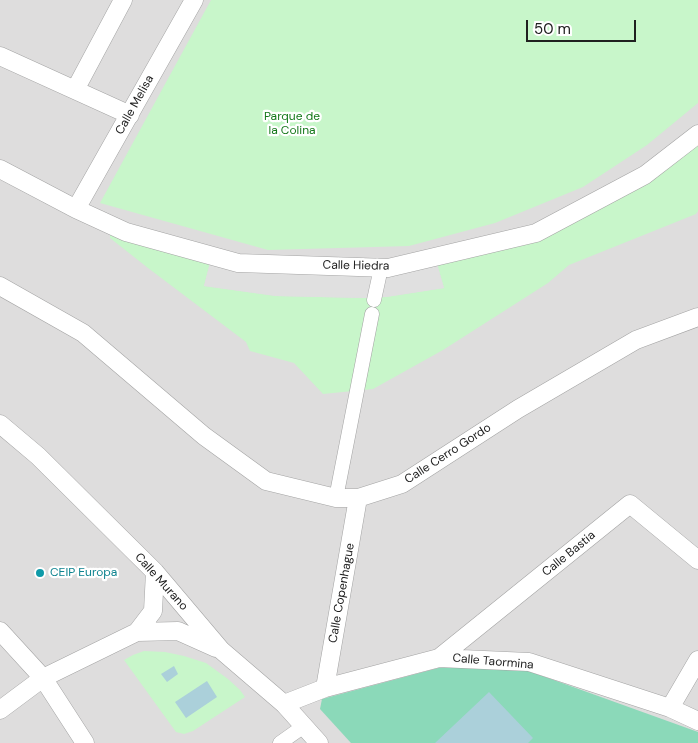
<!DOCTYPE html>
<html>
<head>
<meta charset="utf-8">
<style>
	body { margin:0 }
	#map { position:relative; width:698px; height:743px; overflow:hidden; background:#f0ece7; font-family:"DM Sans",sans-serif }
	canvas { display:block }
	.scale { position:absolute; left:526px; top:20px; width:110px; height:22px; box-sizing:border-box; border:2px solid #202020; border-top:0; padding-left:6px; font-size:15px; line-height:18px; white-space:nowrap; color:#202020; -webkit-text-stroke:4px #fff; paint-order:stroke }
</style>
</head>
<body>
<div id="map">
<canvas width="698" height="743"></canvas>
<div class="scale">50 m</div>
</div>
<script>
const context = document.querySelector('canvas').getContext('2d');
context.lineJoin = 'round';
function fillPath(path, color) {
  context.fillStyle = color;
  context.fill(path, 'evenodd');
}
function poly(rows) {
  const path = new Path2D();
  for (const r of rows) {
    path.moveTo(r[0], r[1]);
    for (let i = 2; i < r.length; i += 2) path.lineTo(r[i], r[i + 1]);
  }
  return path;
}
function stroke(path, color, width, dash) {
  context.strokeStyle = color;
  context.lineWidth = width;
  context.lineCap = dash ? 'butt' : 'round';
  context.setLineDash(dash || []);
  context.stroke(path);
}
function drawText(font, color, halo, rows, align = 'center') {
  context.font = font + ' "DM Sans",sans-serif';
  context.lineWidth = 4.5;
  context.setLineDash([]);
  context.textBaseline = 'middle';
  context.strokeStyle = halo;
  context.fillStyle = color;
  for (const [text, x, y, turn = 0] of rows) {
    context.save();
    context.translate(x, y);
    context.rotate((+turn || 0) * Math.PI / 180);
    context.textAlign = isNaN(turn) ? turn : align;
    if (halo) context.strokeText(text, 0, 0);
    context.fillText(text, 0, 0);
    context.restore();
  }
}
const residential = poly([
	[0,0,698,0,698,743,0,743]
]);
const park = poly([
	[211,0,698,0,698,103,647,145,583,187,495,223,409,246,268,250,100,203],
	[698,134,698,211,696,214,569,265,548,283,443,350,373,389,323,394,294,363,250,351,246,342,148,268,110,238,110,225,212,255,204,286,276,296,364,298,386,297,444,288,435,257,536,233],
	[144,651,165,652,184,656,206,663,228,679,240,690,245,697,193,731,184,734,176,732,124,660,133,655]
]);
const pitch = poly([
	[442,667,526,670,698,732,698,743,351,743,320,709,322,699]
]);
const parking = poly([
	[212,255,388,268,435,257,444,288,386,297,364,298,276,296,204,286]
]);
const water = poly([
	[174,666,178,674,167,682,161,674],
	[207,681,217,697,186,718,175,702],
	[489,692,533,738,528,743,435,743]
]);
const pedestrian = poly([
	[374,300,381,268],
	[336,498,372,314],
	[280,743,304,726]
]);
const minor = poly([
	[0,56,130,115],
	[75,90,123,0],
	[0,169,76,209,126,232,238,263,388,268,536,233,645,175,698,134],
	[76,209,194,0],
	[0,286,83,333,204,436,266,481,336,498,358,498,402,484,518,409,636,340,698,317],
	[0,424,38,456,155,572,221,650,284,704,319,743],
	[0,631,43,678,85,743],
	[137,632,153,611,155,572],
	[439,658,630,504,698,560],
	[325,688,358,498],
	[284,704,325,688,439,658,529,662,670,708,698,721],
	[670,708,698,660],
	[0,710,43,678,137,632,178,631,216,648]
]);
const markers = [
	[40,573,5,"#0f9aa8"]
];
const streetNames = [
	["Calle Melisa",135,105,-61],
	["Calle Hiedra",356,266,1],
	["Calle Cerro Gordo",448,454,-33],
	["Calle Bastia",569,554,-39],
	["Calle Murano",161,582,48],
	["Calle Copenhague",342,593,-80],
	["Calle Taormina",493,662,5]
];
const parkNames = [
	["Parque de",292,117],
	["la Colina",292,131]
];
const cultureNames = [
	["CEIP Europa",50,573]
];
fillPath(residential, '#dedddd');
fillPath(park, '#c8f6ca');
fillPath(pitch, '#8bd9b9');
fillPath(parking, '#e0e0e0');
fillPath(water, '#abd0da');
stroke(pedestrian, '#a4a4a4', 15);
stroke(minor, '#a4a4a4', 19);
stroke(pedestrian, '#fff', 14);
stroke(minor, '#fff', 18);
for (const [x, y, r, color] of markers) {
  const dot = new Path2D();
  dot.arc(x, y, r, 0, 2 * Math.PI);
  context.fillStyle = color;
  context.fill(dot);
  stroke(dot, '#fff', 2);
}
drawText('12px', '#202020', '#fff', streetNames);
drawText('12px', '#14781a', '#fff', parkNames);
drawText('12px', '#0d838f', '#fff', cultureNames, 'left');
</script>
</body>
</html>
